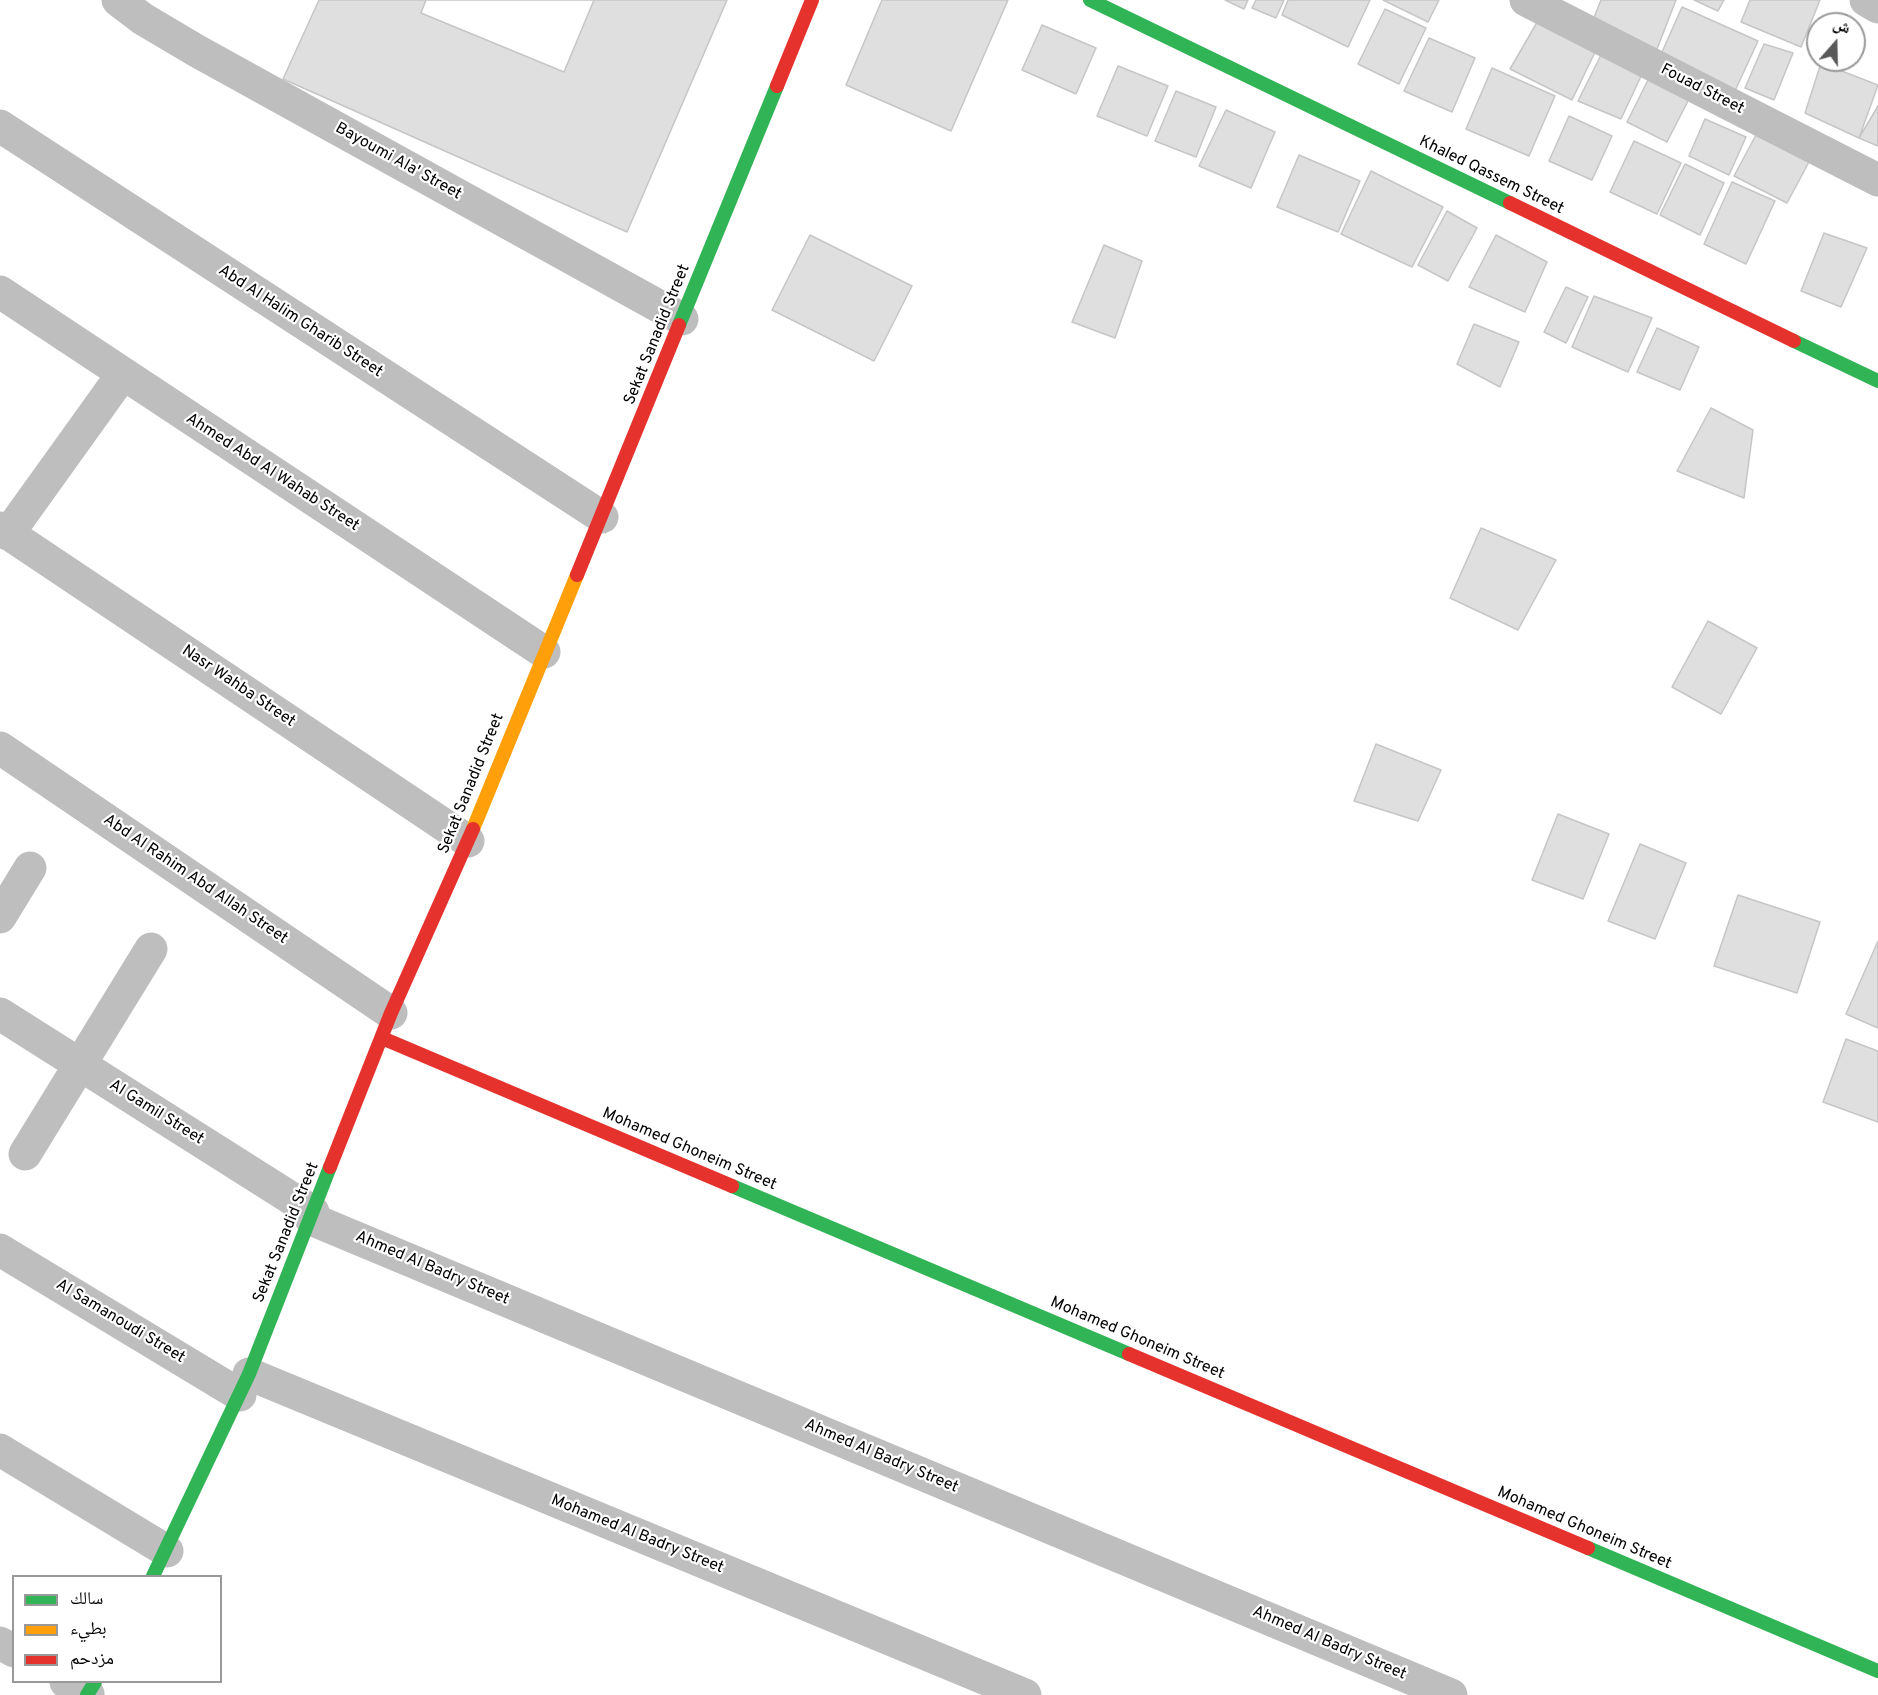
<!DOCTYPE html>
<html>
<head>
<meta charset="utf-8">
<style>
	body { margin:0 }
	#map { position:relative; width:1878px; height:1695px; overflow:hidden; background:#fff; font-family:Overpass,"Noto Naskh Arabic",sans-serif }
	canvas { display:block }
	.legend { position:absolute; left:12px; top:1575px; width:210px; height:108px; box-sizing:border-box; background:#fff; border:2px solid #999; margin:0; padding:8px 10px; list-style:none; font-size:18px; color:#000 }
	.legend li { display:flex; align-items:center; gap:12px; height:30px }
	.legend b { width:30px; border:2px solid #999 }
	.north { position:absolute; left:1806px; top:12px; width:60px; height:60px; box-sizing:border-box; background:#fff; border:2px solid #999; border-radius:50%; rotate:20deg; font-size:16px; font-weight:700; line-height:24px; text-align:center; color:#000 }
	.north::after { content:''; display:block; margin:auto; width:21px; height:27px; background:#595959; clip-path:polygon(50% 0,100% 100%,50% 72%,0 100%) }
</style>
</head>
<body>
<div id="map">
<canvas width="1878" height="1695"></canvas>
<ul class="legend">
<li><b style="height:8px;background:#30b455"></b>سالك</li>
<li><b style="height:8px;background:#ff9f0a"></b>بطيء</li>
<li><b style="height:8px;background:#e5322d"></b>مزدحم</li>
</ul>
<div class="north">ش</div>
</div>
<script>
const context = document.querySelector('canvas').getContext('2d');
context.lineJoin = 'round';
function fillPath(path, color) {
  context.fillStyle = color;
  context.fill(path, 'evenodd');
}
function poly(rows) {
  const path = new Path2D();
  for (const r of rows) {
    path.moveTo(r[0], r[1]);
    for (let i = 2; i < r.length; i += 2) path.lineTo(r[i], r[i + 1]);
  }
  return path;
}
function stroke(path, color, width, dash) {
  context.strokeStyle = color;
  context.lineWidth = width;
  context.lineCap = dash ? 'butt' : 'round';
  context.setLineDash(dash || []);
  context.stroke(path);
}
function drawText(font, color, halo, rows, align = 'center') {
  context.font = font + ' Overpass,sans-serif';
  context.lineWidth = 4.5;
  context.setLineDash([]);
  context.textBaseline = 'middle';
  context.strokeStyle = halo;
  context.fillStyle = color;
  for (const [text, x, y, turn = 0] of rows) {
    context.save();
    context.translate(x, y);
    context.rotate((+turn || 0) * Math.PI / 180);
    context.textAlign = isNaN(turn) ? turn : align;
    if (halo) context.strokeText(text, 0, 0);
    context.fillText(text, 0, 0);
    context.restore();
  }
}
const building = poly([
	[319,0,727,0,627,232,283,79,319,0],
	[426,0,594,0,564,72,421,13,426,0],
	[882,0,1008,0,951,131,846,85,882,0],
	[1225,0,1248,0,1244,9,1225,0],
	[1256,0,1284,0,1276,18,1252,8,1256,0],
	[1288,0,1370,0,1348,47,1282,15,1288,0],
	[1383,0,1439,0,1428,22,1383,0],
	[1601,0,1676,0,1657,49,1591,25,1601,0],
	[1694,0,1724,0,1718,11,1694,0],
	[1750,0,1820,0,1801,47,1741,22,1750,0],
	[1682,7,1758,41,1734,93,1659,59,1682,7],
	[1385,9,1426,28,1399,84,1358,64,1385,9],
	[1539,19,1598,46,1572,100,1510,69,1539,19],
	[1042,25,1096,48,1076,94,1022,70,1042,25],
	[1429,38,1475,58,1452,112,1404,91,1429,38],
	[1764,44,1793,53,1774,100,1745,88,1764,44],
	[1602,53,1643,72,1621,119,1578,101,1602,53],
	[1821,63,1878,85,1859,138,1805,113,1821,63],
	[1118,66,1168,86,1147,136,1097,116,1118,66],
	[1492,68,1555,96,1529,156,1466,129,1492,68],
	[1651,74,1691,95,1667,142,1627,122,1651,74],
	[1176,91,1216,107,1196,157,1155,141,1176,91],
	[1878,106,1878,146,1859,138,1878,106],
	[1226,110,1275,132,1251,188,1199,166,1226,110],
	[1569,116,1612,136,1592,180,1549,161,1569,116],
	[1705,119,1746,137,1729,175,1689,156,1705,119],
	[1756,135,1809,162,1787,203,1734,176,1756,135],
	[1634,141,1681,163,1657,214,1610,192,1634,141],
	[1299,155,1360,181,1338,232,1277,207,1299,155],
	[1685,164,1724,183,1700,235,1660,215,1685,164],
	[1371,171,1443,207,1412,267,1341,234,1371,171],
	[1732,182,1775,201,1746,264,1704,244,1732,182],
	[1447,211,1477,228,1448,281,1418,265,1447,211],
	[1824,233,1867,248,1841,307,1801,291,1824,233],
	[810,235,912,286,874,361,772,310,810,235],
	[1496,235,1547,262,1525,312,1469,287,1496,235],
	[1104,245,1142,261,1115,338,1072,322,1104,245],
	[1566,287,1588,297,1566,343,1544,332,1566,287],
	[1594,296,1652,318,1628,372,1572,347,1594,296],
	[1474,324,1519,342,1500,387,1457,364,1474,324],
	[1657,328,1699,347,1680,390,1637,372,1657,328],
	[1711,408,1753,430,1744,498,1677,471,1711,408],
	[1481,528,1556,560,1518,630,1450,598,1481,528],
	[1708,621,1757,648,1721,714,1672,687,1708,621],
	[1376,744,1441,770,1418,821,1354,801,1376,744],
	[1558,814,1609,834,1583,899,1532,880,1558,814],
	[1640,844,1686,863,1655,939,1608,921,1640,844],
	[1738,895,1820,922,1797,993,1714,966,1738,895],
	[1878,941,1878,1028,1846,1014,1878,941],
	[1846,1039,1878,1051,1878,1122,1823,1102,1846,1039]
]);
const street = poly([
	[118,0,143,19,197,51,682,319],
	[1526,0,1878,180],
	[1866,0,1878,7],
	[0,126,602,517],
	[0,292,544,652],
	[0,528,468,841],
	[8,534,122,375],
	[0,748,391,1013],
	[0,917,30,868],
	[0,1014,313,1212],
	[25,1154,151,949],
	[311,1219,1451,1695],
	[0,1250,240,1395],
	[249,1374,1025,1695],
	[0,1450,167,1551],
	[0,1643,14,1651],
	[66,1682,88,1694]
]);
const fast = poly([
	[1090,0,1510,203],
	[679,325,777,86],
	[1794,341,1878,381],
	[732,1186,1129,1354],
	[1588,1548,1878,1671],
	[153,1576,249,1374,330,1167],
	[87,1695,95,1682]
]);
const slow = poly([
	[473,829,577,575]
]);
const jam = poly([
	[777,86,812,0],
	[1510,203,1794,341],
	[577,575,679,325],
	[382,1038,732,1186],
	[330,1167,391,1013,473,829],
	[1129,1354,1588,1548]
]);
const streetNames = [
	["Fouad Street",1702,90,27],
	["Bayoumi Ala' Street",398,162,29],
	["Khaled Qassem Street",1491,176,26],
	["Abd Al Halim Gharib Street",300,322,33],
	["Sekat Sanadid Street",658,335,-68],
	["Ahmed Abd Al Wahab Street",272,473,33],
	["Nasr Wahba Street",238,687,34],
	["Sekat Sanadid Street",472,784,-68],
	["Abd Al Rahim Abd Allah Street",195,880,34],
	["Al Gamil Street",156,1113,32],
	["Mohamed Ghoneim Street",689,1150,23],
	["Sekat Sanadid Street",287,1233,-68],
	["Ahmed Al Badry Street",432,1269,23],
	["Al Samanoudi Street",120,1322,31],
	["Mohamed Ghoneim Street",1137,1339,23],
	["Ahmed Al Badry Street",881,1457,23],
	["Mohamed Ghoneim Street",1584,1529,23],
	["Mohamed Al Badry Street",637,1535,22],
	["Ahmed Al Badry Street",1329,1644,23]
];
fillPath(building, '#dfdfdf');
stroke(building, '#c6c6c6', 1.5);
stroke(street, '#bebebe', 33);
stroke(fast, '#30b455', 14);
stroke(slow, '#ff9f0a', 14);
stroke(jam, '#e5322d', 14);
drawText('16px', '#000', '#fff', streetNames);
</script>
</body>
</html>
